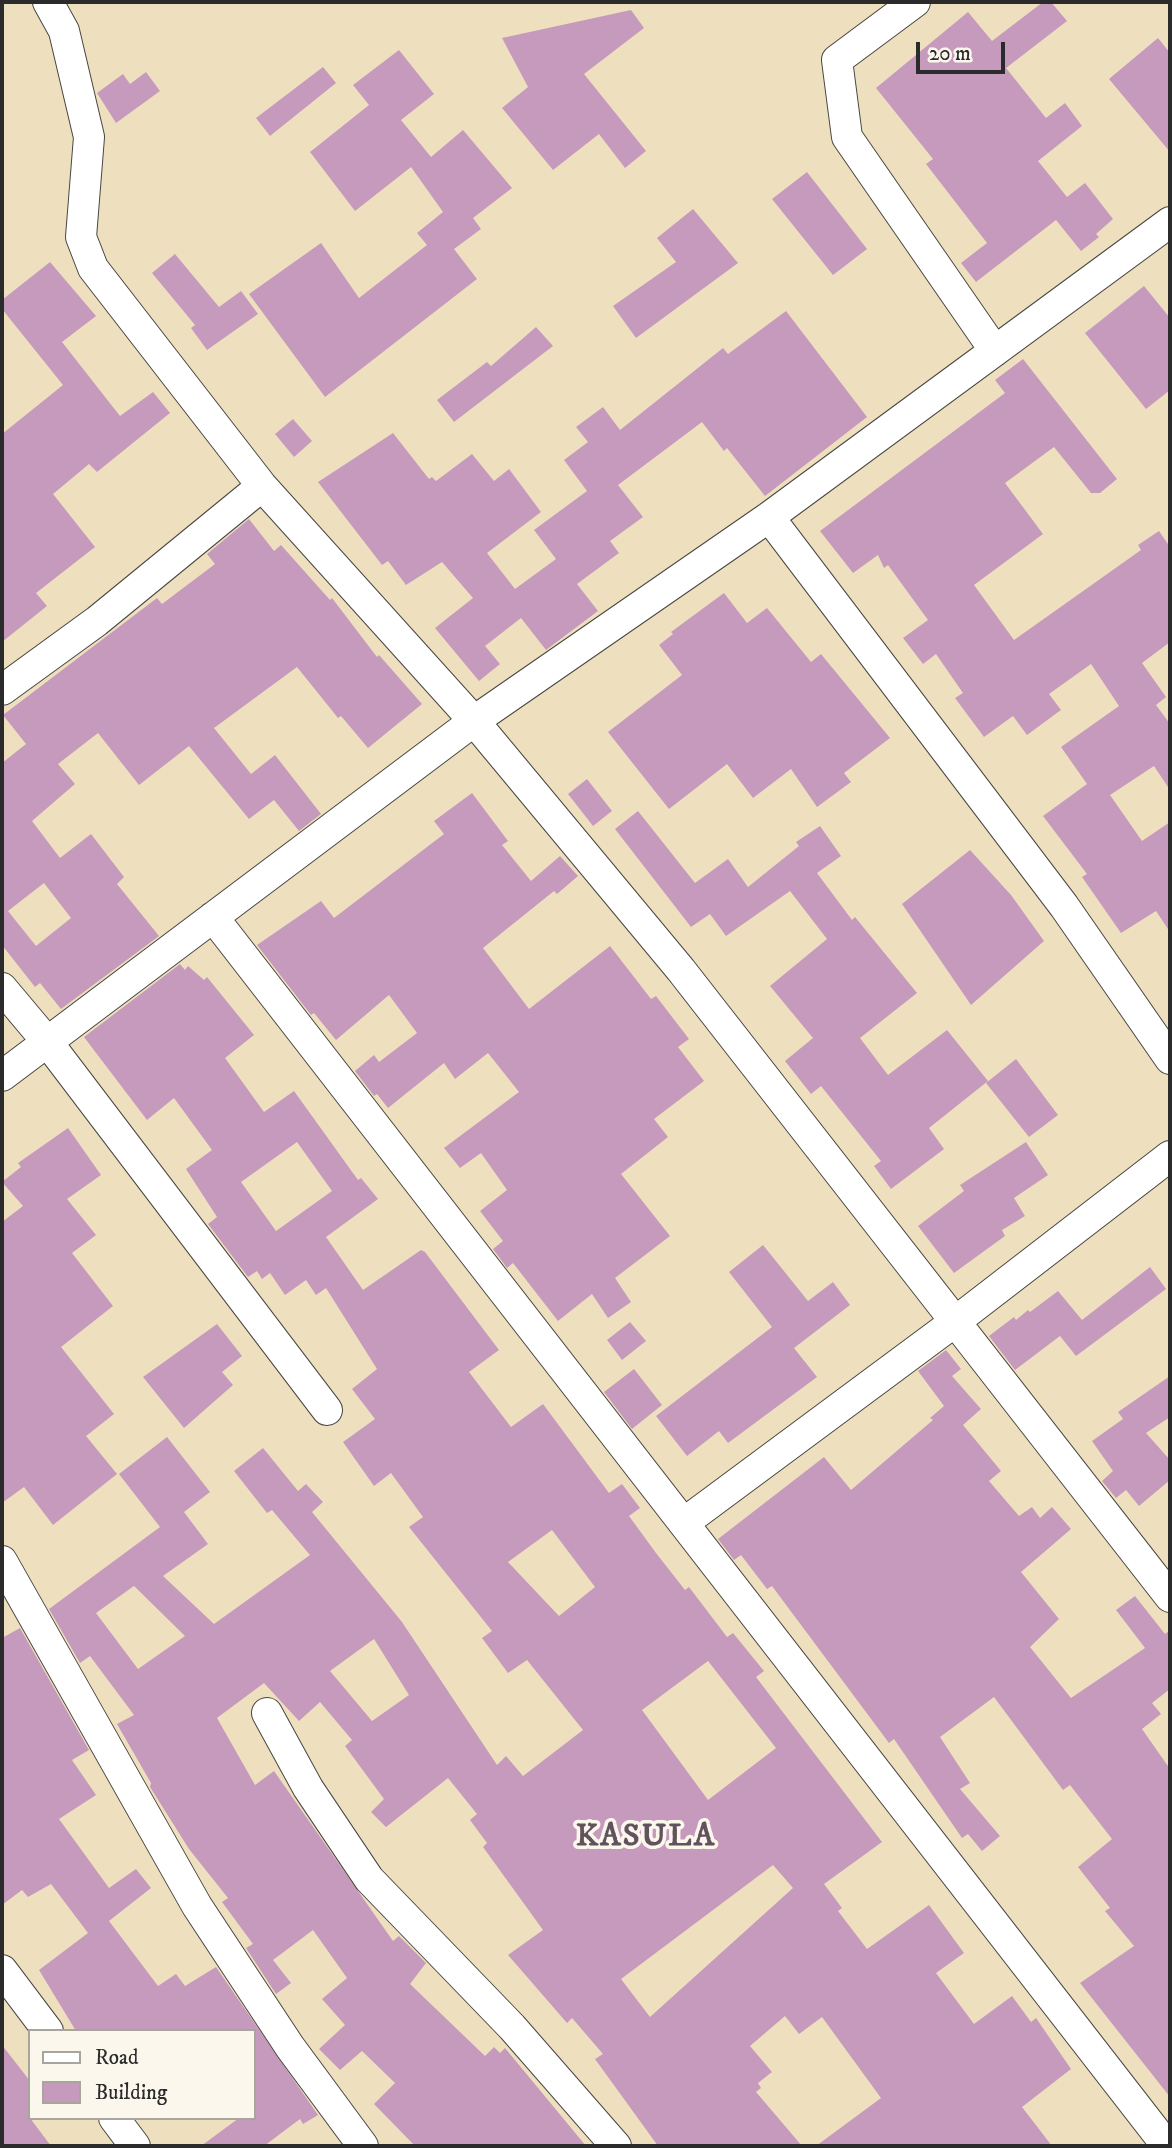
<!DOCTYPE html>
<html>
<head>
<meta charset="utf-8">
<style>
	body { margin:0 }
	#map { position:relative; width:1172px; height:2148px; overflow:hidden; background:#eee0bf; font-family:"IM FELL DW Pica",serif }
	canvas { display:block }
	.frame { position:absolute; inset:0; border:4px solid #2b2b2b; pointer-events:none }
	.legend { position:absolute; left:28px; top:2029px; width:228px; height:91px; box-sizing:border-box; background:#fbf7ec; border:2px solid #a8a59f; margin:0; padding:9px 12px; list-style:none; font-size:21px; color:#2b2b2b }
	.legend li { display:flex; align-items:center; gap:14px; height:35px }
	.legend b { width:35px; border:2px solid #a8a59f }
	.scale { position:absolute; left:916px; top:42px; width:89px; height:32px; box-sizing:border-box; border:4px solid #2b2b2b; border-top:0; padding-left:9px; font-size:21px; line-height:24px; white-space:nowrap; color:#2b2b2b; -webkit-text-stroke:5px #fbf7ec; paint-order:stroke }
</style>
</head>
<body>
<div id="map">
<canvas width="1172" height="2148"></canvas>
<div class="frame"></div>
<ul class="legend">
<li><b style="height:9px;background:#fff"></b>Road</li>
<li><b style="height:19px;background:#c59abd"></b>Building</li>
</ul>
<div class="scale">20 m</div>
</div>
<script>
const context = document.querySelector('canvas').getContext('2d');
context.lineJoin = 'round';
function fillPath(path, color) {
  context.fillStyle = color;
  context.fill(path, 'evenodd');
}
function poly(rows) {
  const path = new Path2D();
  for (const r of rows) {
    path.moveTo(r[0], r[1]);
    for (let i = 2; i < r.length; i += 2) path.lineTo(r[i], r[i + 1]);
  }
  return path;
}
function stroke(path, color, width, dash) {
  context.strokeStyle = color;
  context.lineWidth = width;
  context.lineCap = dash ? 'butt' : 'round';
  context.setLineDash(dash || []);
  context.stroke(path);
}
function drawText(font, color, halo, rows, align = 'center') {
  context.font = font + ' "IM FELL DW Pica",serif';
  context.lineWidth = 7;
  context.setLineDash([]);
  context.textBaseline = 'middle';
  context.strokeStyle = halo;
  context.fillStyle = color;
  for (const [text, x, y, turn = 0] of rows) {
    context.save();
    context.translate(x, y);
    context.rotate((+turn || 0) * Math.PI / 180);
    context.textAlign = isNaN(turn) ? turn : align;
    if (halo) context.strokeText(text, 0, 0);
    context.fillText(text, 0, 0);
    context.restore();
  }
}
const building = poly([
	[1043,2,1051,2,1067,21,1006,68,1046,118,1065,103,1082,126,1038,161,1067,197,1085,183,1113,219,1096,234,1099,237,1081,251,1056,220,976,282,961,263,987,243,926,164,933,159,876,88,968,12,992,41],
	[631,10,644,28,584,74,646,151,625,168,599,134,553,170,502,108,528,87,502,38],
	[1158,38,1170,53,1170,152,1109,79],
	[399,50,434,94,401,120,431,157,463,130,512,188,473,218,481,229,454,249,477,279,325,397,249,294,321,243,359,298,427,245,417,233,443,212,411,167,355,211,310,152,369,105,353,85],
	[323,67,336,83,270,136,256,118],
	[146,72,160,91,116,123,97,93,123,74,130,84],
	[807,172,867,249,833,275,772,199],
	[693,209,738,263,636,338,613,306,676,262,657,238],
	[175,254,219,307,241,291,258,314,207,350,191,328,195,325,152,273],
	[50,262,96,316,62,342,120,416,153,392,170,413,97,472,89,464,53,494,95,547,36,593,47,606,2,642,2,434,63,385,2,309,2,300],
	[1144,286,1170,318,1170,390,1146,409,1085,333],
	[786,311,867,417,765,496,727,448,724,451,702,422,618,485,643,517,610,541,619,553,577,584,598,611,546,650,521,618,485,646,500,664,479,681,435,628,473,598,442,562,406,585,388,561,382,565,318,482,393,433,429,479,432,477,436,481,472,454,494,481,509,469,541,512,487,553,515,589,556,559,534,530,587,491,564,460,588,442,576,427,603,407,620,430,723,348,728,354],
	[536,327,553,346,454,422,437,400,487,362,491,366],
	[1023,359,1117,479,1100,493,1091,493,1054,447,1005,483,1043,534,974,585,1014,640,1141,550,1138,545,1159,531,1170,547,1170,642,1142,663,1166,697,1156,705,1170,724,1170,790,1154,766,1110,795,1142,841,1170,822,1170,932,1156,911,1121,933,1082,877,1087,874,1043,816,1087,784,1061,747,1119,706,1091,664,1049,694,1061,710,1027,735,1013,716,984,737,955,698,963,693,936,654,923,664,903,638,928,620,888,565,884,568,878,555,853,573,820,531,1005,393,995,380],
	[293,419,312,441,294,457,275,434],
	[249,519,274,551,281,545,330,600,332,598,377,657,379,655,422,704,368,748,341,716,338,718,297,667,214,728,251,774,275,755,321,814,299,831,274,800,249,819,189,746,139,785,98,733,58,764,75,784,32,821,60,858,91,834,124,877,117,884,159,936,61,1009,40,983,35,987,2,945,2,763,26,744,3,715,157,598,162,604,215,564,207,554],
	[44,883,71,918,36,946,8,911],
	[724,593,747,623,767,608,811,662,821,654,890,738,844,773,851,782,817,807,791,769,753,798,727,764,669,809,608,732,682,675,659,645,673,634,671,632],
	[587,779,612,811,593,826,568,794],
	[472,793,508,841,502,845,531,881,560,856,578,876,557,894,554,891,483,948,529,1009,610,946,651,999,656,996,689,1039,678,1047,704,1081,654,1119,668,1137,621,1174,670,1236,615,1278,631,1302,608,1318,592,1294,558,1321,513,1263,507,1268,493,1249,503,1241,480,1211,507,1190,481,1153,460,1168,444,1148,519,1092,488,1053,455,1079,444,1063,388,1108,377,1094,374,1096,355,1071,374,1055,379,1062,417,1033,389,995,336,1040,314,1013,311,1015,257,945,321,901,334,918,444,834,434,821],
	[638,811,695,883,728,859,748,887,799,846,796,842,820,826,841,856,817,873,852,920,855,917,917,993,860,1038,888,1075,947,1030,988,1081,929,1128,944,1149,891,1189,874,1166,881,1161,821,1086,811,1094,785,1061,813,1038,770,986,827,939,790,891,726,936,710,914,691,927,615,829],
	[970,850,1011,895,1044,941,971,1005,902,904],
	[180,964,185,970,188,966,204,980,207,977,254,1035,225,1058,264,1112,294,1091,358,1180,361,1178,378,1199,326,1237,363,1290,421,1250,425,1252,499,1350,469,1372,511,1427,543,1404,609,1493,622,1484,640,1508,629,1516,656,1553,685,1590,689,1587,727,1637,733,1633,764,1671,756,1677,882,1842,824,1884,842,1908,838,1911,867,1949,929,1905,964,1953,936,1973,974,2024,1012,1996,1031,2022,1036,2018,1071,2069,1022,2107,1052,2146,816,2146,881,2098,822,2017,799,2034,785,2016,750,2046,772,2072,758,2083,761,2088,756,2092,802,2146,658,2146,595,2059,603,2054,572,2018,567,2023,508,1955,543,1930,483,1847,487,1843,470,1820,477,1814,448,1778,386,1827,371,1812,384,1799,345,1746,352,1740,320,1702,299,1721,264,1683,217,1718,255,1785,274,1771,393,1941,399,1936,426,1963,410,1984,485,2056,494,2047,500,2053,505,2048,586,2146,415,2146,374,2104,395,2083,362,2051,340,2070,319,2049,345,2025,322,1999,347,1978,313,1930,273,1960,291,1983,276,1994,246,1948,253,1944,222,1902,228,1898,189,1849,150,1787,151,1783,117,1724,134,1715,90,1656,80,1663,49,1609,160,1527,119,1474,167,1437,210,1492,184,1512,208,1544,163,1576,214,1624,310,1555,272,1510,267,1513,234,1471,263,1448,298,1491,306,1484,323,1502,312,1512,402,1622,497,1765,506,1756,523,1776,583,1730,527,1660,508,1673,482,1638,492,1631,409,1527,423,1517,391,1473,374,1486,343,1442,375,1419,352,1389,377,1369,326,1288,316,1295,306,1280,285,1295,270,1273,262,1279,257,1271,248,1277,208,1224,217,1217,186,1169,212,1150,174,1098,147,1120,84,1037],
	[297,1142,332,1191,276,1231,241,1182],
	[552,1530,595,1587,559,1616,508,1562],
	[134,1586,185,1636,138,1669,96,1613],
	[374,1639,409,1695,372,1721,330,1671],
	[708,1661,776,1748,708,1800,642,1710],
	[773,1865,793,1888,650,2017,621,1979],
	[1016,1059,1058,1115,1029,1137,986,1083],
	[68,1128,101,1175,67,1199,96,1235,72,1253,113,1306,61,1347,114,1414,86,1436,117,1474,53,1525,24,1487,2,1503,2,1222,23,1206,2,1182,21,1167,18,1163],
	[1026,1142,1048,1175,1014,1198,1025,1216,1002,1230,1005,1236,954,1273,918,1226,964,1191,960,1185],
	[763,1245,808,1301,833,1282,850,1305,794,1348,817,1377,728,1443,719,1431,687,1456,656,1416,772,1327,729,1272],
	[1150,1267,1166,1289,1076,1356,1060,1336,1015,1370,989,1336,1014,1317,1016,1320,1028,1310,1030,1312,1058,1291,1082,1320],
	[630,1322,646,1341,622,1360,607,1340],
	[217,1324,242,1356,222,1372,233,1385,184,1428,143,1377],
	[946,1350,961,1369,952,1376,981,1409,963,1425,1001,1471,989,1481,1019,1516,1032,1507,1040,1518,1052,1507,1071,1529,1021,1572,1059,1619,1030,1647,1071,1698,1145,1648,1116,1610,1135,1596,1165,1634,1170,1630,1170,1689,1152,1703,1161,1714,1142,1729,1170,1769,1170,2097,1080,1983,1134,1946,1105,1911,1110,1908,1078,1867,1112,1839,1070,1785,1063,1790,994,1697,940,1737,970,1783,960,1789,1000,1836,982,1851,968,1834,962,1838,894,1739,889,1743,772,1586,767,1589,741,1555,734,1560,718,1539,824,1457,851,1490,933,1420,930,1418,944,1406,918,1371],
	[634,1369,662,1405,632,1429,604,1392],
	[1170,1376,1170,1417,1146,1433,1170,1460,1170,1480,1139,1506,1126,1490,1116,1498,1102,1481,1113,1471,1092,1441,1123,1419,1118,1412],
	[20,1628,89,1750,72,1760,96,1795,59,1819,109,1888,136,1869,151,1888,109,1921,158,1986,176,1974,185,1986,216,1967,318,2115,303,2124,300,2119,264,2146,201,2146,239,2118,254,2118,254,2031,76,2031,39,1970,88,1933,51,1884,28,1897,22,1890,2,1905,2,1638],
	[2,2045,30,2081,30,2118,51,2146,2,2146]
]);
const minor = poly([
	[48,2,64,31,89,137,81,237,93,268,262,486,474,721,681,970,1170,1597],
	[915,2,837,60,847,137,995,351],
	[769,517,1064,906,1170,1059],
	[2,690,97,621,262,486],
	[213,917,1167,2146],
	[2,988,49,1044,327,1410],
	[2,1076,474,721,769,517,1170,222],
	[685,1522,956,1321,1170,1156],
	[2,1561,197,1906,290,2047,363,2146],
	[267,1713,308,1788,369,1879,512,2027,616,2146],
	[2,1970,48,2031],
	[114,2118,135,2146]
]);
const districtNames = [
	["KASULA",646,1838]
];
fillPath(building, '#c59abd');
stroke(minor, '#484641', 32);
stroke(minor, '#fff', 30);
context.letterSpacing = '2px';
drawText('bold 32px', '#61525e', '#fbf7ec', districtNames);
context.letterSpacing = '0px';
</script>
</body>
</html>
